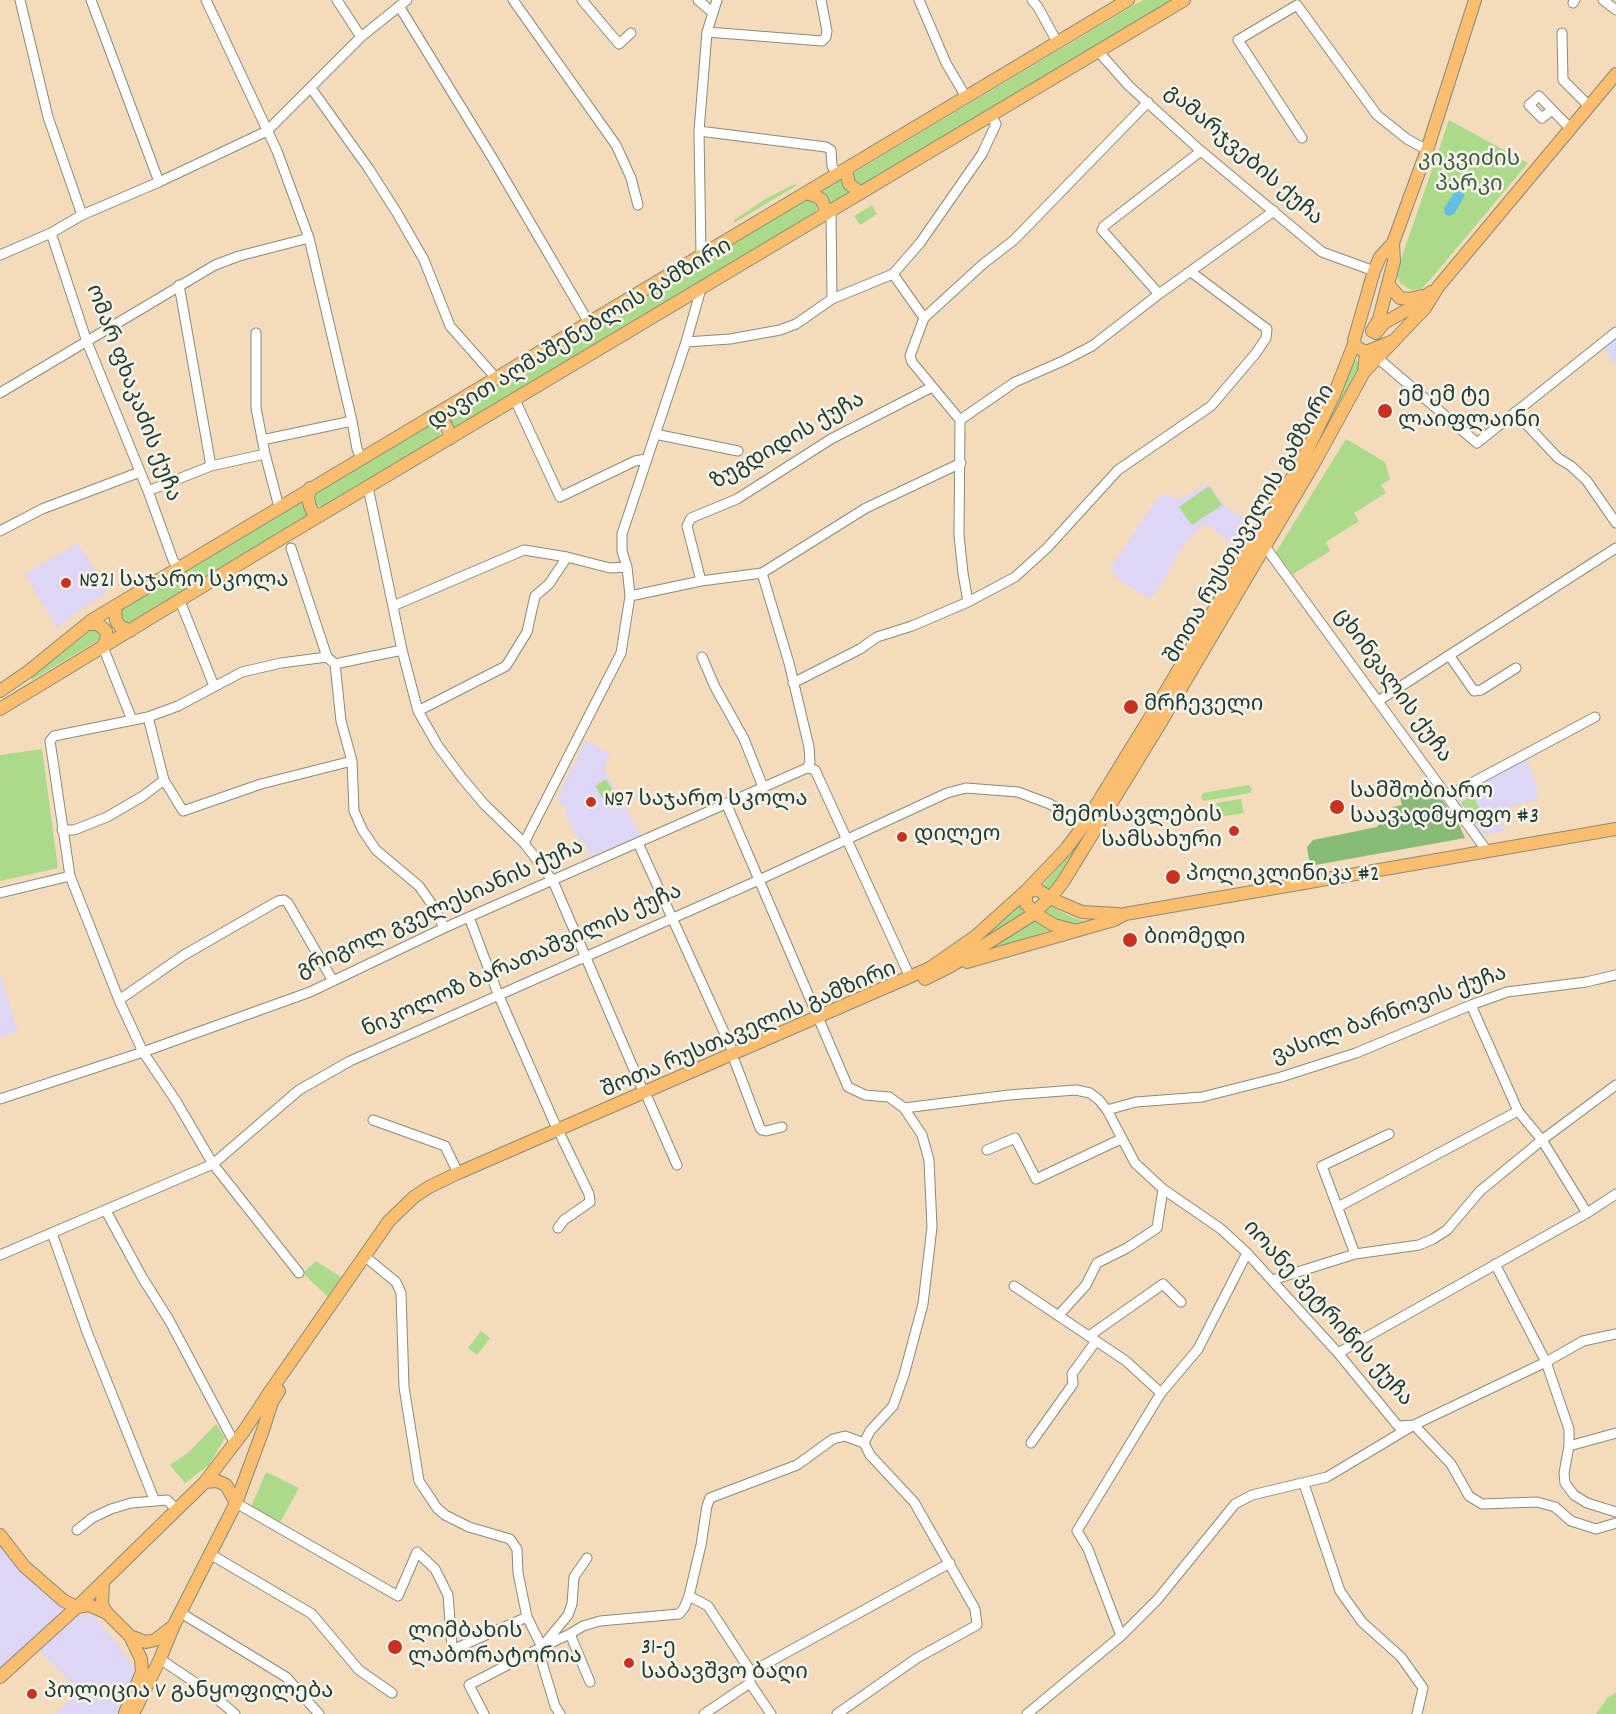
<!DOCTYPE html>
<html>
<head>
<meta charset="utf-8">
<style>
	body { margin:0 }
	canvas { display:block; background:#f3dbbb }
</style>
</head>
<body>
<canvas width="1616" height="1714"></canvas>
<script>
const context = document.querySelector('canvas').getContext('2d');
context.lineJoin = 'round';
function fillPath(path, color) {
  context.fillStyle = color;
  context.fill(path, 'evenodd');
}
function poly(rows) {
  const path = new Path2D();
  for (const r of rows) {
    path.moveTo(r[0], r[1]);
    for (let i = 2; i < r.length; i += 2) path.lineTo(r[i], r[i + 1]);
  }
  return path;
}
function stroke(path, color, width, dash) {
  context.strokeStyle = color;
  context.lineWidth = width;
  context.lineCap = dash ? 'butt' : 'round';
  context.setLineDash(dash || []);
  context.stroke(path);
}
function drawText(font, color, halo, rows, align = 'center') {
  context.font = font + ' Dekko,"Noto Sans Georgian",sans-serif';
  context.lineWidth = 5;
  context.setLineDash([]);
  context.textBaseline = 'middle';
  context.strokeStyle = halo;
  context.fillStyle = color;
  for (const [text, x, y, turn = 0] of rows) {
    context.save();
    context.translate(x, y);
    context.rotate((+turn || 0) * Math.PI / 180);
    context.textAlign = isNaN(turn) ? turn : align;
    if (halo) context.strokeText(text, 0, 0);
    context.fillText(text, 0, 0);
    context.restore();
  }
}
const built = poly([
	[1616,337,1616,367,1603,346],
	[1208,483,1225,506,1249,521,1234,546,1208,525,1203,525,1182,547,1157,592,1150,599,1117,579,1110,568,1158,497,1167,494,1178,500],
	[78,543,108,592,81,609,57,628,25,574],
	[586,740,610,754,604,770,641,835,591,857,582,839,579,841,565,814,568,809,561,805,557,798],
	[1527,759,1536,782,1538,799,1505,809,1501,814,1504,831,1482,835,1459,801,1461,794,1485,776],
	[0,973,18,1031,0,1038],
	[0,1535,24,1566,77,1607,0,1677],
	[84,1615,93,1615,119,1646,134,1669,132,1680,118,1714,55,1714,79,1691,36,1647,67,1619]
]);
const green = poly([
	[1143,0,1172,0,862,185,855,184,852,174,855,172],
	[1449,120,1528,163,1430,280,1421,289,1411,290,1400,283,1396,274],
	[842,179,844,187,851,192,828,206,820,192],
	[795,184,797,185,734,223,734,220,767,198],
	[808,199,817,205,816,213,456,428,453,427,447,418,448,414],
	[872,205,877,214,860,225,854,216],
	[1354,359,1361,363,1322,435,1338,402],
	[431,424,439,428,440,435,438,438,323,507,316,505,312,500,314,494],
	[1346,439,1385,462,1390,479,1381,485,1386,493,1354,513,1359,521,1326,542,1330,551,1293,574,1276,552],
	[1209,486,1222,505,1192,525,1179,507],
	[301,502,309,515,128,623,122,623,120,612,121,610],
	[94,628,100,634,99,640,32,680,31,678],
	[42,749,58,868,0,881,0,755],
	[606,779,619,800,608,807,595,786],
	[1249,785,1252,789,1250,793,1204,801,1201,798,1203,793],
	[1472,795,1486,817,1475,824,1461,803],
	[1241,799,1244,813,1219,817,1216,803],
	[1079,843,1065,868,1050,890,1043,885],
	[1019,906,1024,913,975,945],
	[1051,907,1074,918,1088,922,1074,924,1063,922,1044,912],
	[1033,920,1051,930,985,952,1015,933],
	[316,1261,341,1277,328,1297,303,1273],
	[481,1331,490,1338,477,1355,468,1348],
	[216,1424,225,1438,209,1465,185,1483,170,1465,189,1452],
	[266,1472,299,1488,279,1524,251,1507],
	[1616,1693,1616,1714,1596,1714,1608,1697]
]);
const forest = poly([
	[1428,791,1431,799,1440,797,1458,822,1465,838,1310,866,1307,847,1313,840,1377,827,1392,807,1402,805,1400,797]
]);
const water = poly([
	[1456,189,1465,195,1454,214,1449,216,1445,214,1444,209]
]);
const minor = poly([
	[20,0,48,117,82,215],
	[91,0,159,182],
	[206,0,277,151,309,238,352,421,357,449,361,458],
	[337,0,361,37],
	[513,0,616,145,631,178,638,205],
	[582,0,619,44,631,33],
	[698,0,713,13],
	[919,0,946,63,966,97],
	[1032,0,1038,7,1057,42],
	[1603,0,1616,10],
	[1573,3,1575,0],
	[399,6,493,159,589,323],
	[707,32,822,41,826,37,827,31,821,0],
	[1562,33,1563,80,1589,106],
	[1098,51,1129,86,1201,151,1322,252,1374,271],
	[311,88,369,169,397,213,424,260,450,326,496,378],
	[1552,110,1542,118,1529,105,1539,96,1560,118,1571,129],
	[699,131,826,147,831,150,832,166,837,174],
	[1302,138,1238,40,1297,5,1377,115,1407,139,1427,150],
	[831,211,832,299],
	[51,233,87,342,148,491,173,560,178,568],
	[0,255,51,233,82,215,159,182,267,131,361,37,407,0],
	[701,256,699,131,707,32,717,0],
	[893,274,924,318],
	[179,285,211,466],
	[1159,294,1102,230,1104,226,1201,151],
	[256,333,256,408,265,454,279,507],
	[686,342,730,339,780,330,796,324,832,299,893,274,920,243,982,154,996,124,991,116],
	[1373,354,1477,443,1616,332],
	[0,393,215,265,239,256,309,238],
	[515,400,560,497,635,461,646,459],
	[1515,412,1558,458,1571,466,1587,481,1616,523],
	[960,420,1015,382,1063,361,1092,346,1159,294,1274,211],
	[655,434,738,451],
	[262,440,352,421],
	[368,487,402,650,418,711,438,746,462,778,484,804,524,843,553,881,644,1093],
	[148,491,211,466,265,454],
	[0,531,42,509,140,472],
	[1264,545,1487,851],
	[291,548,327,657],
	[701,581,687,526,691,518,737,499,831,439,932,387],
	[630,596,701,581,762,573,866,508,961,463],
	[180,601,214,686],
	[968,602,963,573,959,535,960,420,912,362,910,356,924,318,983,264,1014,240,1148,102],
	[393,606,524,550,567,557,610,568,627,567],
	[103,647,132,720],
	[1449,655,1474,691,1481,690,1516,668],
	[702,657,715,687,744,739,763,787],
	[335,664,341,721,352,761,354,811,363,831,376,850,419,886,433,906,444,928],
	[793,683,860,649,877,637,912,626,968,602,1015,577,1047,548,1118,470,1211,406,1256,353,1266,338,1267,329,1191,272],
	[1378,701,1616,548],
	[418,711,506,666,527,632,535,596,549,584,567,557],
	[148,717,164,780,183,811,261,784,352,761],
	[807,768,815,770,910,977],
	[1447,796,1595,717],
	[726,803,848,1087,865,1095,889,1097,904,1108,922,1135,929,1160,932,1227,923,1304,904,1375,893,1406,870,1431,864,1443,870,1455,914,1502,975,1609,977,1625,917,1658,837,1714],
	[62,830,74,830,107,817,143,796,164,780],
	[524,843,621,653,630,596,627,567,622,551,622,534,686,342,701,289],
	[638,843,734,1054],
	[0,893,70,876],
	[469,917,498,994,558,1131],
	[119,1000,184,955,278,901,284,900,288,903,333,981],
	[1471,1005,1518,1111,1542,1140,1587,1213],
	[735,1062,760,1128,762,1130,766,1131,782,1127],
	[0,1099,143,1052,310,992,444,928,807,768,810,762,809,747,789,663,762,573],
	[648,1099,677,1165],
	[904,1108,1009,1095,1076,1090,1090,1093,1099,1100,1107,1110,1135,1163,1163,1189,1221,1229,1247,1253,1338,1353,1398,1426,1414,1425,1451,1464,1469,1496,1482,1504,1537,1502,1555,1507,1571,1521,1596,1529,1616,1523],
	[1107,1110,1136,1102,1202,1097,1281,1077,1356,1053,1471,1005,1507,992,1586,982,1616,975],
	[373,1120,445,1146,458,1173],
	[987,1150,1015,1138,1036,1179,1121,1139],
	[1338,1207,1518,1111],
	[106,1211,142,1277,169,1320,235,1444],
	[558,1228,564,1220,590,1202,589,1194,561,1136],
	[52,1233,87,1332,154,1499],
	[1355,1254,1322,1166,1389,1134],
	[0,1255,213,1164,299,1090,350,1061,759,880,947,793,966,788,1018,792,1050,804,1084,825],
	[368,1259,396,1282,401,1293,404,1387,419,1481,437,1508,445,1515,469,1527,510,1539,517,1549,518,1573,527,1617,542,1647,540,1656,555,1706,560,1714],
	[1495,1264,1546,1362,1569,1429,1569,1446,1564,1473,1565,1483,1574,1495,1587,1503,1616,1512],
	[299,1273,213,1164,176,1101,143,1052,119,1000,70,876,50,741,54,736,148,717,178,706,242,672,281,663,327,657,335,664,402,650],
	[1272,1280,1355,1254,1419,1245,1433,1239,1447,1230,1480,1191,1542,1140,1616,1085],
	[1014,1286,1126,1361,1161,1393],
	[1059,1315,1086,1285,1097,1263,1127,1248,1157,1228,1163,1189],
	[1089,1336,1163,1284,1181,1302],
	[1338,1353,1587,1213,1616,1194],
	[1031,1443,1073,1384,1072,1374,1096,1341],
	[1569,1446,1616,1433],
	[1304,1484,1340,1591,1362,1622,1401,1657,1423,1688,1417,1714],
	[236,1503,398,1596,417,1552,435,1569,448,1595,452,1647],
	[77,1530,92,1518,111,1509,131,1503,167,1500,177,1510],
	[210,1554,312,1614,359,1670,392,1693],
	[689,1596,708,1606,751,1672,750,1683,771,1714],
	[181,1613,286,1677,319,1714],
	[570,1634,590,1682],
	[1121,1636,1088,1549,1077,1531,1161,1393,1198,1349,1247,1253],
	[545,1643,568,1615,572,1604,574,1577,587,1558],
	[452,1650,527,1617],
	[160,1659,209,1692,235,1714],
	[751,1672,950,1563],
	[484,1714,469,1685,542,1647,570,1634,583,1626,600,1621,679,1614,684,1608,689,1596,701,1545,707,1506,710,1498,797,1465,833,1439,845,1436,864,1443],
	[704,1714,750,1683],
	[1027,1714,1121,1636,1157,1600,1235,1504,1252,1495,1327,1477,1414,1425,1546,1362,1583,1341,1616,1334]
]);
const major = poly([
	[846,169,849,184,861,193],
	[805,193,816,196,822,200,825,209,825,215],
	[1388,284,1400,298,1409,299,1422,296],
	[1372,331,1379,319,1394,261,1393,243],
	[1376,333,1384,323,1407,310,1431,292],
	[1393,341,1366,352,1356,347,1354,340,1374,271,1380,257,1393,243,1427,150,1475,0],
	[1364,372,1425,308,1438,287,1616,74],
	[429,418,440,420,446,425,449,433,449,439],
	[310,488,308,498,310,506,313,513,321,515],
	[115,607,116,621,120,626,130,631],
	[87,624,98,624,106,631,107,637,103,647],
	[0,691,29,671,92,620,1128,0],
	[0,709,287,535,1184,0],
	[1026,891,1038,890,1056,901,1082,912,1118,914],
	[1026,891,1026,904,1039,916,1054,925,1073,930],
	[967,962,1114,920,1125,914,1616,829],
	[925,979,951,966,1029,917,1052,896,1063,882,1161,722,1313,465,1364,372,1366,352],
	[205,1482,217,1481,226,1485,236,1503],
	[0,1535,24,1566,64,1601,77,1607,89,1605,107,1613],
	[103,1582,102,1605,107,1613,130,1636,141,1659,142,1672,125,1713],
	[130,1636,146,1642,155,1640,172,1627],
	[0,1677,77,1607,205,1482,244,1431,269,1393,389,1221,414,1197,429,1187,458,1173,930,968,976,936,1026,891,1066,849,1084,825,1156,708,1303,459,1334,395,1354,344],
	[133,1714,160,1659,174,1625,236,1503,263,1430,272,1402,279,1391]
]);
const markers = [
	[1385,411,8,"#c8321e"],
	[66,583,6,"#c8321e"],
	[1131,707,8,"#c8321e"],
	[591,802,6,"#c8321e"],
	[1337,807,8,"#c8321e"],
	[1234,831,6,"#c8321e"],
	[902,837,6,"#c8321e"],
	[1173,877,8,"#c8321e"],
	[1130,940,8,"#c8321e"],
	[395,1647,8,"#c8321e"],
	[629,1663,6,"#c8321e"],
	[32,1694,6,"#c8321e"]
];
const streetNames = [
	["გამარჯვების ქუჩა",1242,157,41],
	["დავით აღმაშენებლის გამზირი",581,336,-31],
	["ომარ ფხაკაძის ქუჩა",131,394,69],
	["ზუგდიდის ქუჩა",789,443,-30],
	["შოთა რუსთაველის გამზირი",1252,525,-60],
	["ცხინვალის ქუჩა",1391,687,54],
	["გრიგოლ გველესიანის ქუჩა",441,911,-24],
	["ნიკოლოზ ბარათაშვილის ქუჩა",523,963,-24],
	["ვასილ ბარნოვის ქუჩა",1390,1017,-20],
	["შოთა რუსთაველის გამზირი",750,1032,-23],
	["იოანე პეტრიწის ქუჩა",1326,1315,48]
];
const parkNames = [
	["კიკვიძის",1469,162],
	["პარკი",1469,187]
];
const poiNames = [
	["ემ ემ ტე",1398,398],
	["ლაიფლაინი",1398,423],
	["№21 საჯარო სკოლა",78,583],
	["მრჩეველი",1144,707],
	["სამშობიარო",1350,794],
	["საავადმყოფო #3",1350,819],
	["№7 საჯარო სკოლა",603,802],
	["შემოსავლების",1222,818,"right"],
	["სამსახური",1222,843,"right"],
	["დილეო",914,837],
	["პოლიკლინიკა #2",1186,877],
	["ბიომედი",1144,940],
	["ლიმბახის",408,1634],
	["ლაბორატორია",408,1659],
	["31-ე",641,1650],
	["საბავშვო ბაღი",641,1675],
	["პოლიცია V განყოფილება",44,1694]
];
fillPath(built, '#dfd5f5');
fillPath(green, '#abdb8a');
fillPath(forest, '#88bb76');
fillPath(water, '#64bee1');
stroke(minor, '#898c78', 11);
stroke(major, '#898c78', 14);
stroke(minor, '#fff', 9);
stroke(major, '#fbbd6e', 12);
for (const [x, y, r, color] of markers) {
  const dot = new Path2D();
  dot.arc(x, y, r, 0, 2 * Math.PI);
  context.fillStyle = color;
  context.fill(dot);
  stroke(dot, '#f7f3e8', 2);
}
drawText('22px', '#1f3d34', '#f7f3e8', streetNames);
drawText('22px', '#3b5d45', '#f7f3e8', parkNames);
drawText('22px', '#1f3d34', '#f7f3e8', poiNames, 'left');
</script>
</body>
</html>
